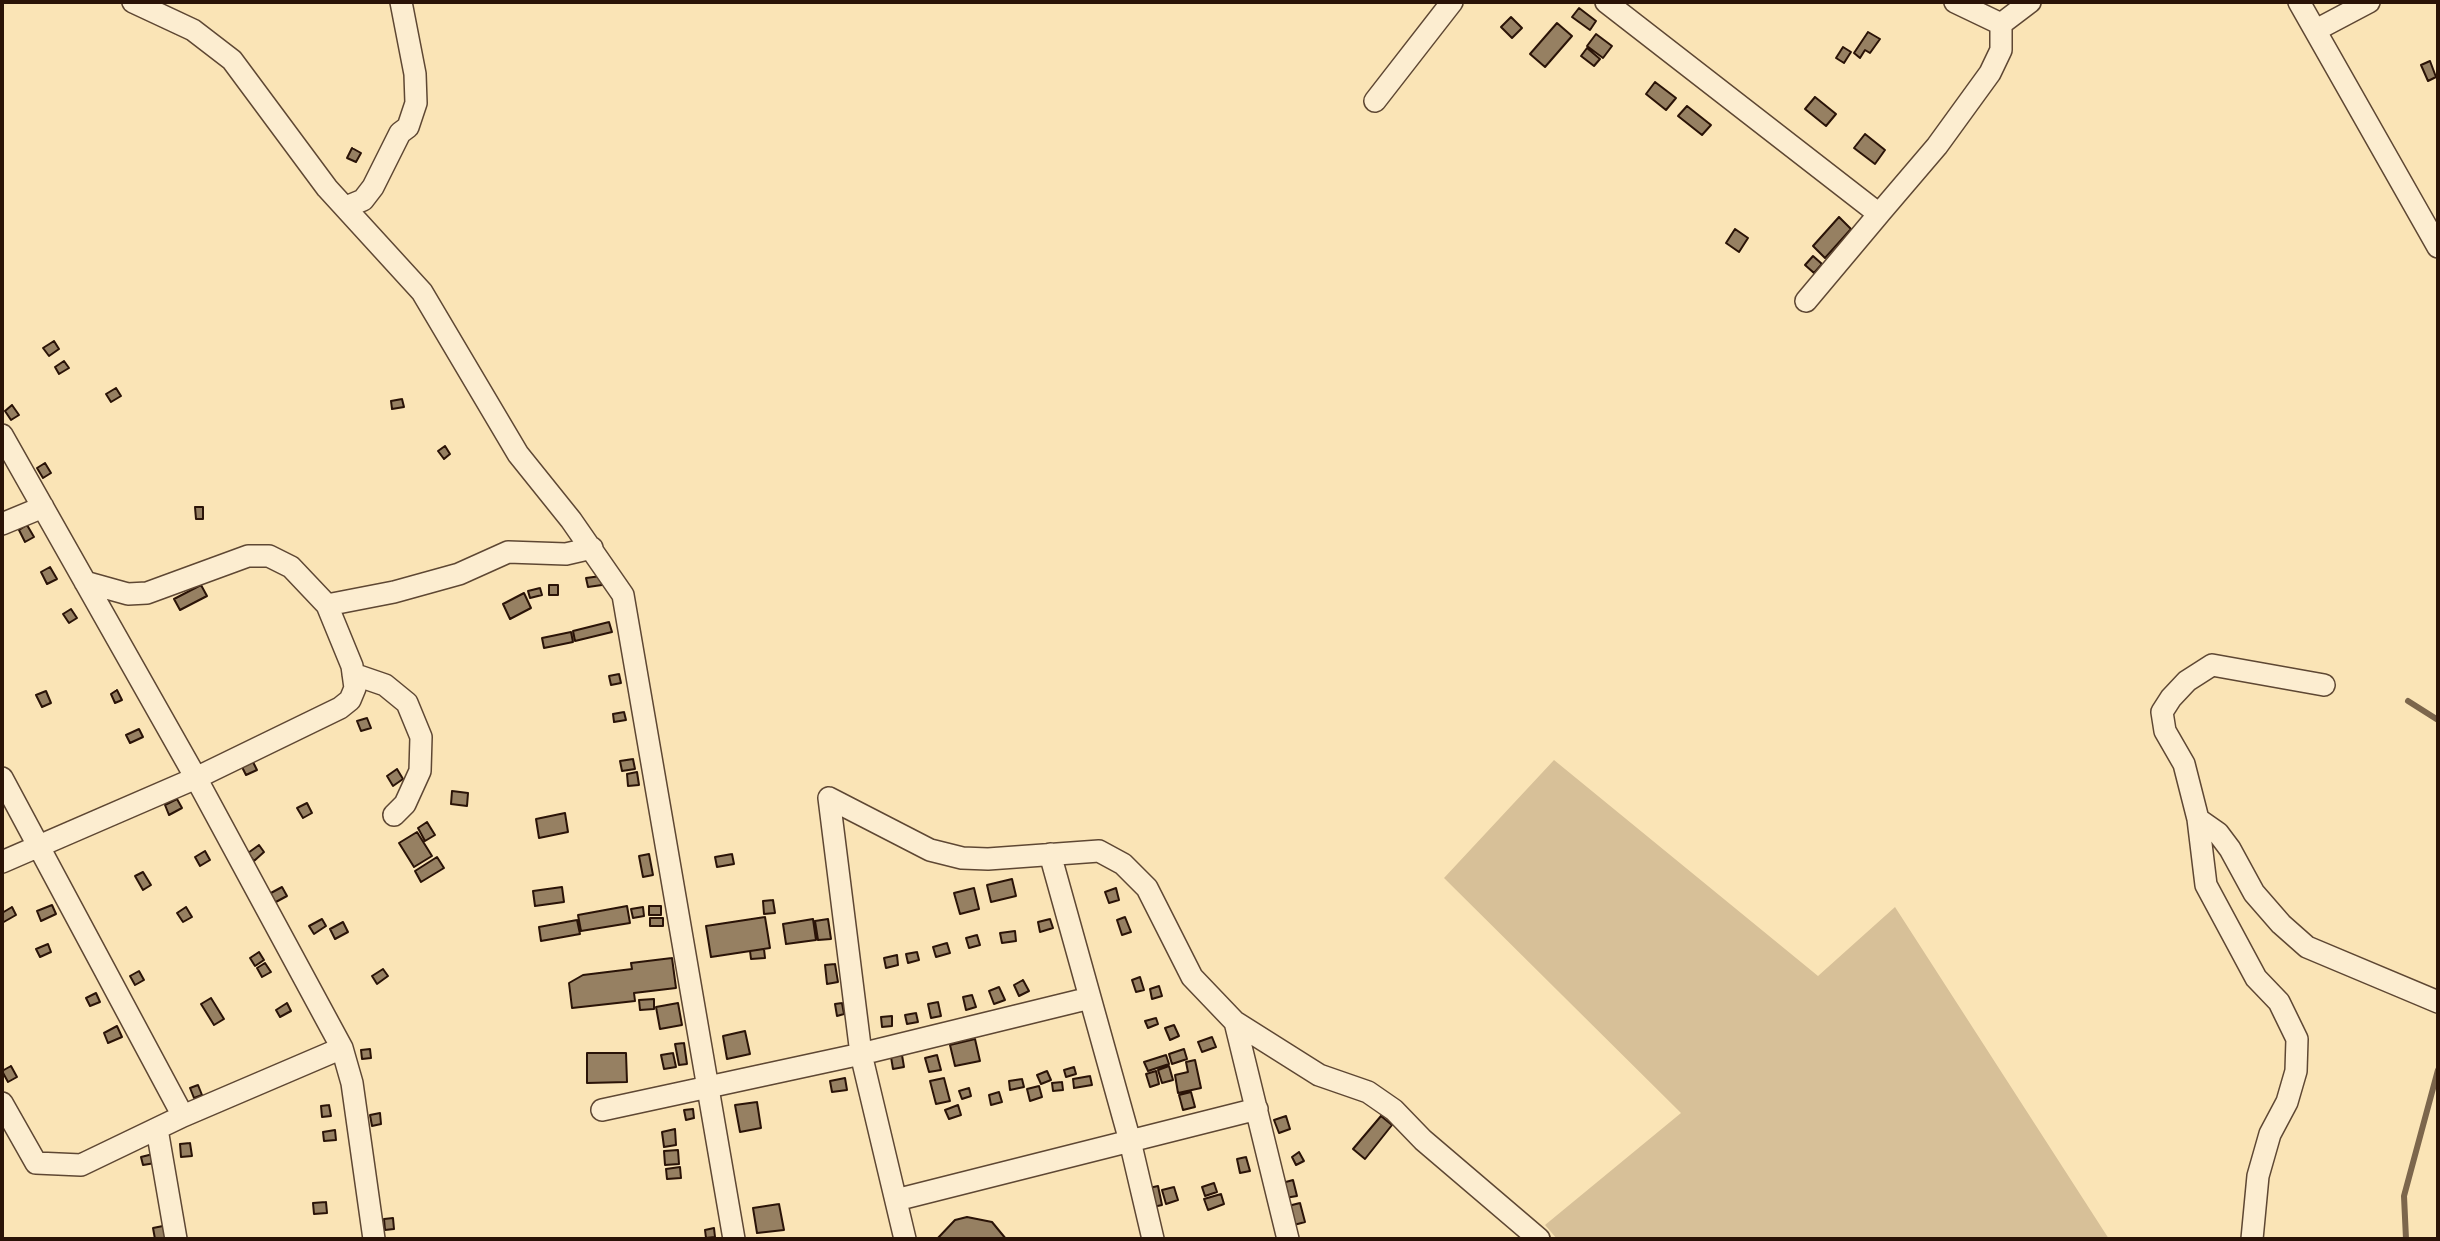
<!DOCTYPE html>
<html>
<head>
<meta charset="utf-8">
<style>
	body { margin:0 }
	#map { position:relative; width:2440px; height:1241px; overflow:hidden; background:#fae4b6; font-family:"IM FELL Great Primer",serif }
	canvas { display:block }
	.frame { position:absolute; inset:0; border:4px solid #2a1307; pointer-events:none }
</style>
</head>
<body>
<div id="map">
<canvas width="2440" height="1241"></canvas>
<div class="frame"></div>
</div>
<script>
const context = document.querySelector('canvas').getContext('2d');
context.lineJoin = 'round';
function fillPath(path, color) {
  context.fillStyle = color;
  context.fill(path, 'evenodd');
}
function poly(rows) {
  const path = new Path2D();
  for (const r of rows) {
    path.moveTo(r[0], r[1]);
    for (let i = 2; i < r.length; i += 2) path.lineTo(r[i], r[i + 1]);
  }
  return path;
}
function stroke(path, color, width, dash) {
  context.strokeStyle = color;
  context.lineWidth = width;
  context.lineCap = dash ? 'butt' : 'round';
  context.setLineDash(dash || []);
  context.stroke(path);
}
const green = poly([
	[1554,760,1818,976,1895,907,2109,1239,1557,1239,1545,1225,1681,1113,1444,878]
]);
const stream = poly([
	[2408,701,2438,720],
	[2406,1239,2404,1196,2438,1070]
]);
const building = poly([
	[1579,8,1596,21,1590,30,1572,17,1579,8],
	[1511,17,1522,28,1512,38,1501,27,1511,17],
	[1557,23,1572,36,1545,67,1530,54,1557,23],
	[1868,32,1880,39,1870,53,1865,50,1860,58,1854,53,1868,32],
	[1596,34,1612,46,1603,58,1587,46,1596,34],
	[1843,47,1851,52,1844,63,1836,58,1843,47],
	[1587,48,1600,59,1594,66,1581,56,1587,48],
	[2430,61,2436,77,2428,81,2421,65,2430,61],
	[1655,82,1676,98,1666,110,1646,94,1655,82],
	[1815,97,1836,114,1826,126,1805,109,1815,97],
	[1687,106,1711,125,1702,135,1678,116,1687,106],
	[1865,134,1885,150,1875,164,1854,148,1865,134],
	[352,148,361,153,356,162,347,158,352,148],
	[1839,217,1851,229,1825,258,1813,246,1839,217],
	[1735,229,1748,238,1739,252,1726,243,1735,229],
	[1813,256,1822,264,1814,273,1805,265,1813,256],
	[54,341,59,349,49,356,43,348,54,341],
	[64,361,69,368,59,374,55,367,64,361],
	[116,388,121,396,111,402,106,394,116,388],
	[402,399,404,407,392,409,391,401,402,399],
	[12,405,19,415,11,420,5,411,12,405],
	[445,446,450,454,444,459,438,451,445,446],
	[45,463,51,473,43,478,37,468,45,463],
	[195,507,203,507,203,519,196,519,195,507],
	[27,525,34,537,25,542,19,530,27,525],
	[50,567,57,579,47,584,41,572,50,567],
	[601,576,602,585,588,587,586,578,601,576],
	[201,585,207,596,180,610,174,599,201,585],
	[549,585,558,585,558,595,549,595,549,585],
	[540,588,542,595,530,598,528,591,540,588],
	[524,593,531,608,510,619,503,604,524,593],
	[71,609,77,618,69,623,63,614,71,609],
	[609,622,612,632,575,641,573,631,609,622],
	[571,632,573,642,544,648,542,638,571,632],
	[619,674,621,683,611,685,609,676,619,674],
	[117,690,122,700,115,703,111,694,117,690],
	[46,691,51,703,42,707,36,695,46,691],
	[624,712,626,720,614,722,613,714,624,712],
	[367,718,371,728,361,731,357,721,367,718],
	[139,729,143,737,130,743,126,735,139,729],
	[633,759,635,769,622,771,620,761,633,759],
	[253,762,257,770,246,775,242,767,253,762],
	[397,769,403,779,393,786,387,776,397,769],
	[637,772,639,785,628,786,627,774,637,772],
	[452,791,468,793,467,806,451,804,452,791],
	[177,799,182,808,169,815,165,805,177,799],
	[307,803,312,813,303,818,297,808,307,803],
	[565,813,568,832,539,838,536,819,565,813],
	[427,822,435,835,425,841,418,828,427,822],
	[417,832,432,856,414,867,399,843,417,832],
	[259,845,264,852,254,861,248,853,259,845],
	[205,851,210,860,200,866,195,857,205,851],
	[649,854,653,875,643,877,639,856,649,854],
	[732,854,734,864,717,867,715,857,732,854],
	[437,857,444,868,421,882,415,871,437,857],
	[143,872,151,885,143,890,135,876,143,872],
	[1012,879,1016,896,991,902,987,885,1012,879],
	[282,887,287,896,274,903,269,894,282,887],
	[562,887,564,902,535,906,533,891,562,887],
	[974,888,979,909,960,914,954,893,974,888],
	[1116,888,1119,900,1109,903,1105,892,1116,888],
	[773,900,775,913,764,914,763,901,773,900],
	[52,905,56,914,41,921,37,911,52,905],
	[627,906,630,923,581,931,578,915,627,906],
	[649,906,661,906,661,915,649,915,649,906],
	[12,907,16,915,2,923,2,913,12,907],
	[186,907,192,917,183,922,177,913,186,907],
	[643,907,644,916,633,918,631,909,643,907],
	[765,917,770,948,711,957,706,926,765,917],
	[1125,917,1131,932,1122,935,1117,920,1125,917],
	[650,918,663,918,663,926,650,926,650,918],
	[322,919,326,926,314,934,309,926,322,919],
	[813,919,816,940,786,944,783,924,813,919],
	[828,919,831,939,818,940,815,921,828,919],
	[1050,919,1053,928,1040,932,1038,922,1050,919],
	[577,920,580,934,541,941,539,927,577,920],
	[343,922,348,932,335,939,330,929,343,922],
	[1015,931,1016,941,1002,943,1000,933,1015,931],
	[977,935,980,945,969,948,966,938,977,935],
	[947,943,950,953,936,957,933,947,947,943],
	[48,944,51,952,40,957,36,949,48,944],
	[764,949,765,958,751,959,750,951,764,949],
	[259,952,264,960,255,966,250,958,259,952],
	[917,952,919,960,908,963,906,954,917,952],
	[897,955,898,965,886,968,884,958,897,955],
	[672,958,676,988,634,993,635,1001,572,1008,569,983,583,975,632,969,631,963,672,958],
	[265,963,271,972,262,977,257,968,265,963],
	[835,964,838,982,827,984,825,965,835,964],
	[383,969,388,976,377,984,372,976,383,969],
	[139,971,144,980,135,985,130,976,139,971],
	[1140,977,1144,990,1136,992,1132,980,1140,977],
	[1023,980,1029,991,1019,996,1014,985,1023,980],
	[1159,986,1162,996,1152,999,1150,989,1159,986],
	[999,987,1005,1000,994,1004,989,991,999,987],
	[96,993,100,1002,90,1006,86,998,96,993],
	[972,995,976,1007,966,1010,963,997,972,995],
	[211,998,224,1019,214,1025,201,1004,211,998],
	[654,999,654,1009,640,1010,639,1000,654,999],
	[938,1002,941,1016,931,1018,928,1004,938,1002],
	[287,1003,291,1011,280,1017,276,1010,287,1003],
	[678,1003,682,1025,660,1029,656,1007,678,1003],
	[842,1003,844,1014,837,1016,835,1004,842,1003],
	[916,1013,918,1022,907,1024,905,1015,916,1013],
	[892,1016,892,1026,882,1027,881,1017,892,1016],
	[1156,1018,1158,1024,1148,1028,1145,1021,1156,1018],
	[1174,1025,1179,1036,1170,1040,1165,1028,1174,1025],
	[117,1026,122,1037,108,1043,104,1033,117,1026],
	[745,1031,750,1054,727,1059,723,1036,745,1031],
	[1212,1037,1216,1047,1202,1052,1198,1042,1212,1037],
	[975,1039,980,1061,955,1066,950,1045,975,1039],
	[684,1043,687,1064,679,1065,675,1044,684,1043],
	[370,1049,371,1058,362,1059,361,1050,370,1049],
	[1184,1049,1187,1059,1172,1064,1169,1054,1184,1049],
	[587,1053,626,1053,627,1082,587,1083,587,1053],
	[673,1053,676,1067,664,1069,661,1055,673,1053],
	[902,1055,904,1067,893,1069,891,1057,902,1055],
	[937,1055,941,1070,929,1072,925,1058,937,1055],
	[1166,1055,1169,1064,1148,1071,1144,1062,1166,1055],
	[1195,1060,1201,1088,1178,1093,1175,1075,1188,1072,1186,1062,1195,1060],
	[11,1066,17,1077,8,1082,2,1071,11,1066],
	[1169,1066,1173,1080,1162,1083,1158,1070,1169,1066],
	[1074,1067,1076,1074,1066,1077,1064,1070,1074,1067],
	[1047,1071,1051,1080,1041,1084,1037,1075,1047,1071],
	[1156,1071,1159,1084,1150,1087,1146,1074,1156,1071],
	[1090,1076,1092,1085,1074,1088,1073,1079,1090,1076],
	[845,1078,847,1090,832,1092,830,1081,845,1078],
	[944,1078,950,1101,936,1104,930,1081,944,1078],
	[1022,1079,1024,1087,1010,1090,1009,1081,1022,1079],
	[1062,1082,1063,1090,1053,1091,1052,1083,1062,1082],
	[198,1085,202,1095,194,1098,190,1088,198,1085],
	[1039,1086,1042,1097,1030,1101,1027,1089,1039,1086],
	[969,1088,971,1096,962,1099,959,1091,969,1088],
	[999,1092,1002,1102,991,1105,989,1095,999,1092],
	[1191,1092,1195,1107,1183,1110,1179,1095,1191,1092],
	[757,1102,761,1128,740,1132,735,1105,757,1102],
	[329,1105,331,1116,322,1117,321,1106,329,1105],
	[958,1105,961,1115,949,1119,945,1110,958,1105],
	[693,1109,694,1118,686,1120,684,1110,693,1109],
	[380,1113,381,1124,372,1126,370,1115,380,1113],
	[1286,1116,1290,1129,1279,1133,1274,1120,1286,1116],
	[1381,1116,1392,1125,1365,1159,1353,1149,1381,1116],
	[675,1129,676,1145,664,1147,662,1132,675,1129],
	[335,1130,336,1140,324,1141,323,1132,335,1130],
	[190,1143,192,1156,181,1157,180,1144,190,1143],
	[678,1150,679,1164,665,1165,664,1151,678,1150],
	[1299,1152,1304,1161,1296,1165,1292,1157,1299,1152],
	[153,1154,155,1163,143,1165,141,1157,153,1154],
	[1246,1157,1250,1171,1240,1173,1237,1159,1246,1157],
	[680,1167,681,1178,667,1179,666,1169,680,1167],
	[1293,1180,1297,1196,1285,1198,1282,1183,1293,1180],
	[1214,1183,1217,1192,1205,1196,1202,1187,1214,1183],
	[1158,1186,1162,1205,1153,1207,1149,1188,1158,1186],
	[1174,1187,1178,1200,1166,1204,1162,1190,1174,1187],
	[1221,1194,1224,1204,1208,1210,1204,1199,1221,1194],
	[326,1202,327,1213,314,1214,313,1203,326,1202],
	[1300,1203,1305,1222,1294,1225,1288,1206,1300,1203],
	[779,1204,784,1230,757,1233,753,1208,779,1204],
	[967,1217,992,1222,1006,1239,937,1239,955,1220,967,1217],
	[393,1218,394,1229,385,1230,384,1219,393,1218],
	[163,1226,166,1239,155,1239,153,1228,163,1226],
	[714,1228,715,1237,706,1238,705,1230,714,1228]
]);
const minor = poly([
	[133,2,193,30,232,60,327,188,422,292,518,454,571,520,623,595,734,1239],
	[1606,2,1879,214,1806,301],
	[1955,2,2001,24],
	[2299,2,2438,247],
	[2001,24,2030,2],
	[2316,30,2369,2],
	[1375,101,1452,2],
	[346,207,363,200,373,187,400,133,408,127,416,103,415,74,401,2],
	[1879,214,1937,146,1990,73,2001,50,2001,24],
	[2,435,196,778,342,1048,352,1083,374,1239],
	[2,524,43,507],
	[327,605,394,592,459,574,508,552,566,554,592,548],
	[353,674,385,685,407,703,421,737,420,771,405,804,394,815],
	[2324,685,2212,665,2187,681,2171,698,2162,712,2165,731,2184,764,2198,819,2218,833,2230,849,2254,893,2281,924,2307,947,2438,1002],
	[2,778,183,1116],
	[829,798,930,850,962,858,988,859,1099,851,1123,864,1147,888,1192,977,1235,1022,1319,1075,1368,1092,1394,1110,1423,1140,1539,1239],
	[829,798,861,1054,905,1239],
	[2198,819,2206,885,2256,978,2279,1002,2297,1039,2296,1071,2287,1102,2270,1134,2258,1176,2252,1239],
	[1050,854,1130,1141,1153,1239],
	[2,862,196,778,340,708,350,700,355,688,352,666,327,605,291,567,269,556,248,556,147,593,128,594,85,582],
	[1235,1022,1288,1239],
	[2,1103,36,1163,81,1165,183,1116,342,1048],
	[602,1110,861,1054,1090,998],
	[157,1129,176,1239],
	[896,1200,1257,1109]
]);
fillPath(green, '#d7c098');
stroke(stream, '#7c664c', 6);
fillPath(building, '#968062');
stroke(building, '#2a1307', 2);
stroke(minor, '#5e4733', 24);
stroke(minor, '#fcedd0', 21);
</script>
</body>
</html>
